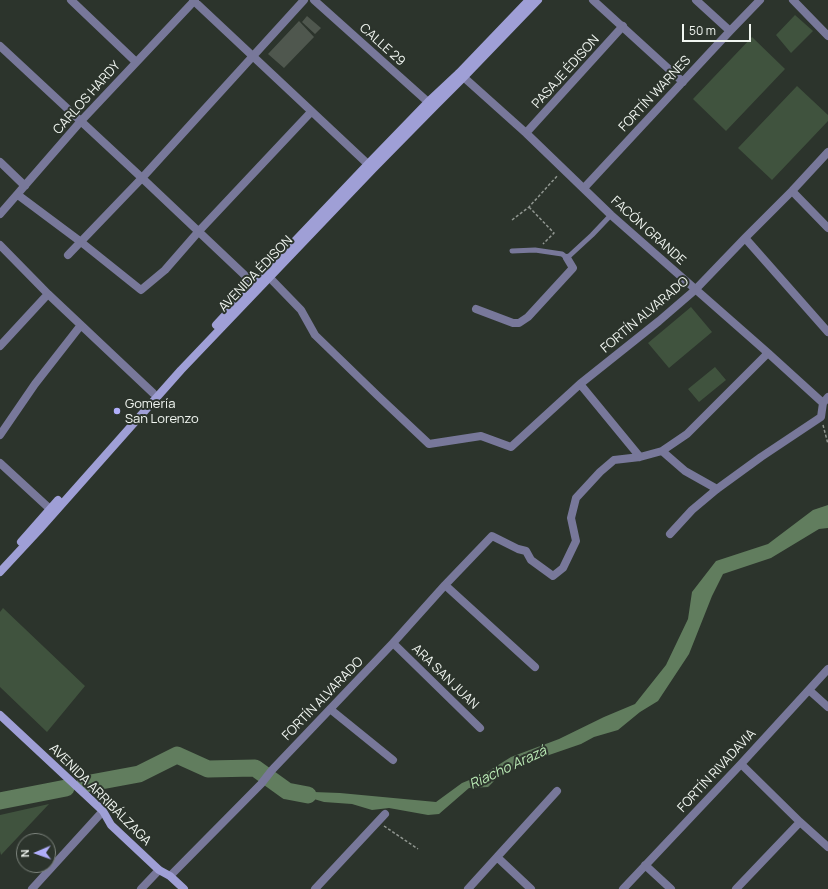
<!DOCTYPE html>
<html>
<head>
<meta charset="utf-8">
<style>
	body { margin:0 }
	#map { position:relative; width:828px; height:889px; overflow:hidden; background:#2c342c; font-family:Manrope,sans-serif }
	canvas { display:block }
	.north { position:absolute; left:16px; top:833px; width:40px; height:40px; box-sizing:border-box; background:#2c342c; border:1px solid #7b827b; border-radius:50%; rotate:268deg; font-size:11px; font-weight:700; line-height:16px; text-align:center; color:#f1f6f1 }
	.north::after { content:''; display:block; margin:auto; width:14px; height:18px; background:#b0aefa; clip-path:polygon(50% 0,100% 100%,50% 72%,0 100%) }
	.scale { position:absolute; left:682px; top:24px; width:69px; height:18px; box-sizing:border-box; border:2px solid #f1f6f1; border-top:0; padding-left:5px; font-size:12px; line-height:14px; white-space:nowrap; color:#f1f6f1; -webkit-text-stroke:3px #2c342c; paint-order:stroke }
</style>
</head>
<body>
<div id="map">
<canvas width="828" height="889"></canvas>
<div class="north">N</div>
<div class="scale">50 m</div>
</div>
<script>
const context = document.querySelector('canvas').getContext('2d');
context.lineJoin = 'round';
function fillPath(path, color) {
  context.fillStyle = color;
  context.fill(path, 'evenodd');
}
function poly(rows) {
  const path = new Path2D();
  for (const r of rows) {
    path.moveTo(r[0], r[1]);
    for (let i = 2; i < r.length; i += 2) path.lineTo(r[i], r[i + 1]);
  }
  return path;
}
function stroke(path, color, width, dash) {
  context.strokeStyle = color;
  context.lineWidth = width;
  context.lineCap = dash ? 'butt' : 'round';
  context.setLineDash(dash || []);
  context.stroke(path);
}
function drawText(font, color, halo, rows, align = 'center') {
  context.font = font + ' Manrope,sans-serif';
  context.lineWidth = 4;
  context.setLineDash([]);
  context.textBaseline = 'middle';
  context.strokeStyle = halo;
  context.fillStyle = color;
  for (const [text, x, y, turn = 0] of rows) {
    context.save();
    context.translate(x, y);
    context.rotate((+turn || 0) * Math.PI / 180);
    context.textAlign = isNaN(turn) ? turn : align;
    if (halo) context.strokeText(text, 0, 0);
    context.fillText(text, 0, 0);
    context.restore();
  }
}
const green = poly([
	[795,15,813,31,791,53,776,35],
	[752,37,785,69,726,131,693,99],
	[797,86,828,115,828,121,772,180,738,148],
	[691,307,712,332,669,368,648,343],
	[715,367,726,380,699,402,688,389],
	[3,608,85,686,47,732,0,687,0,612],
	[49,804,1,855,0,851,0,815]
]);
const water = poly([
	[828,505,828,528,819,529,771,558,723,574,712,596,689,654,658,701,640,712,618,730,594,737,581,744,523,764,498,777,488,787,469,788,439,814,428,815,389,808,372,810,352,804,324,802,287,791,340,793,436,802,462,783,484,774,511,757,559,739,604,717,635,704,666,665,688,619,692,592,716,561,768,544,813,510]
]);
const river = poly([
	[85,784,139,774,177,755,208,769,255,768,287,791,308,795],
	[0,801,66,788]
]);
const building = poly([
	[307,16,321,28,315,34,302,22],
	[299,21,314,37,284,68,268,54]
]);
const path = poly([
	[529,207,554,233,543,244],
	[512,220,529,207,558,175],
	[823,425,828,444],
	[384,826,418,849]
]);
const service = poly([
	[512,251,535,250,562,254,567,258,592,235,611,215]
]);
const minor = poly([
	[71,0,136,62],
	[193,0,372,168],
	[314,0,428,102,434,105],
	[593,0,683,82],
	[696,0,730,31],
	[793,0,828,36],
	[0,46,142,178,254,284,270,278,301,310,315,335,378,396,429,444,481,436,511,447,580,384,659,321,695,290,745,238,792,191,828,152],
	[459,73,526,133,611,215,768,353,823,403],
	[526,133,623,26],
	[0,162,25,186],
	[584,188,730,31,760,0],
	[792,191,828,228],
	[18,195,81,242,141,290,165,270,199,231,311,112],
	[0,214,81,121,195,0],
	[745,238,828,332],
	[0,245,48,294,153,393],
	[68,255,142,178,304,0],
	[476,309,513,323,519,323,528,317,573,268,567,258],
	[0,346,48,294],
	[580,384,640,457],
	[0,435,35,384,81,325],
	[662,451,685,471,717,489],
	[0,463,50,509,57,509],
	[670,534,692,510,717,489,761,457,821,417,823,403,828,397],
	[445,585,535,667],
	[393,643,480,728],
	[809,690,828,707],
	[330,709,393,760],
	[741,764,800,822,828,847],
	[497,857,531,889],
	[645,865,671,889],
	[170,876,261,784,272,770,393,643,445,585,492,536,518,549,526,551,531,560,553,576,563,568,576,541,571,518,576,498,600,472,614,460,640,457,662,451,687,434,768,353],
	[32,889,103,811],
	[141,889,159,870],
	[315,889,385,814],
	[468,889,557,791],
	[623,889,741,764,828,669],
	[736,889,800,822]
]);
const secondary = poly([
	[216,325,254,284,368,164,428,102,459,73,529,0],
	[21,542,58,500],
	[0,572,39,530,181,370,373,169,435,106,463,78,538,0],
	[0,715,103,811,111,825,159,870,170,876,184,889]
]);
const markers = [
	[117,411,4,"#b0aefa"]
];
const streetNames = [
	["CALLE 29",382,45,42],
	["PASAJE ÉDISON",566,72,-48],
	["FORTÍN WARNES",655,94,-47],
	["CARLOS HARDY",87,98,-48],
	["FACÓN GRANDE",648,231,42],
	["AVENIDA ÉDISON",256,274,-46],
	["FORTÍN ALVARADO",645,315,-40],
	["ARA SAN JUAN",445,677,44],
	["FORTÍN ALVARADO",323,699,-46],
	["FORTÍN RIVADAVIA",717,771,-47],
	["AVENIDA ARRIBÁLZAGA",100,795,45]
];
const poiNames = [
	["Gomería",125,404],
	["San Lorenzo",125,419]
];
const waterNames = [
	["Riacho Arazá",508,768,-25]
];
fillPath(green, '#40533e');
fillPath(water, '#617d5e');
stroke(river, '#617d5e', 17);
fillPath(building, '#4f574e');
stroke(path, '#909690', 1.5, [3, 2]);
stroke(service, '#78789a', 5);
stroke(minor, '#78789a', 8);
stroke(secondary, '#9f9fd6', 8);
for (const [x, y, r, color] of markers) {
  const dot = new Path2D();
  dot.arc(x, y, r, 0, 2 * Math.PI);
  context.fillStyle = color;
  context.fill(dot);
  stroke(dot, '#2c342c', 1.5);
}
drawText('13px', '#f1f6f1', '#2c342c', streetNames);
drawText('13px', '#f1f6f1', '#2c342c', poiNames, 'left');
drawText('italic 14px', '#baeab5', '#2c342c', waterNames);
</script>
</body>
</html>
